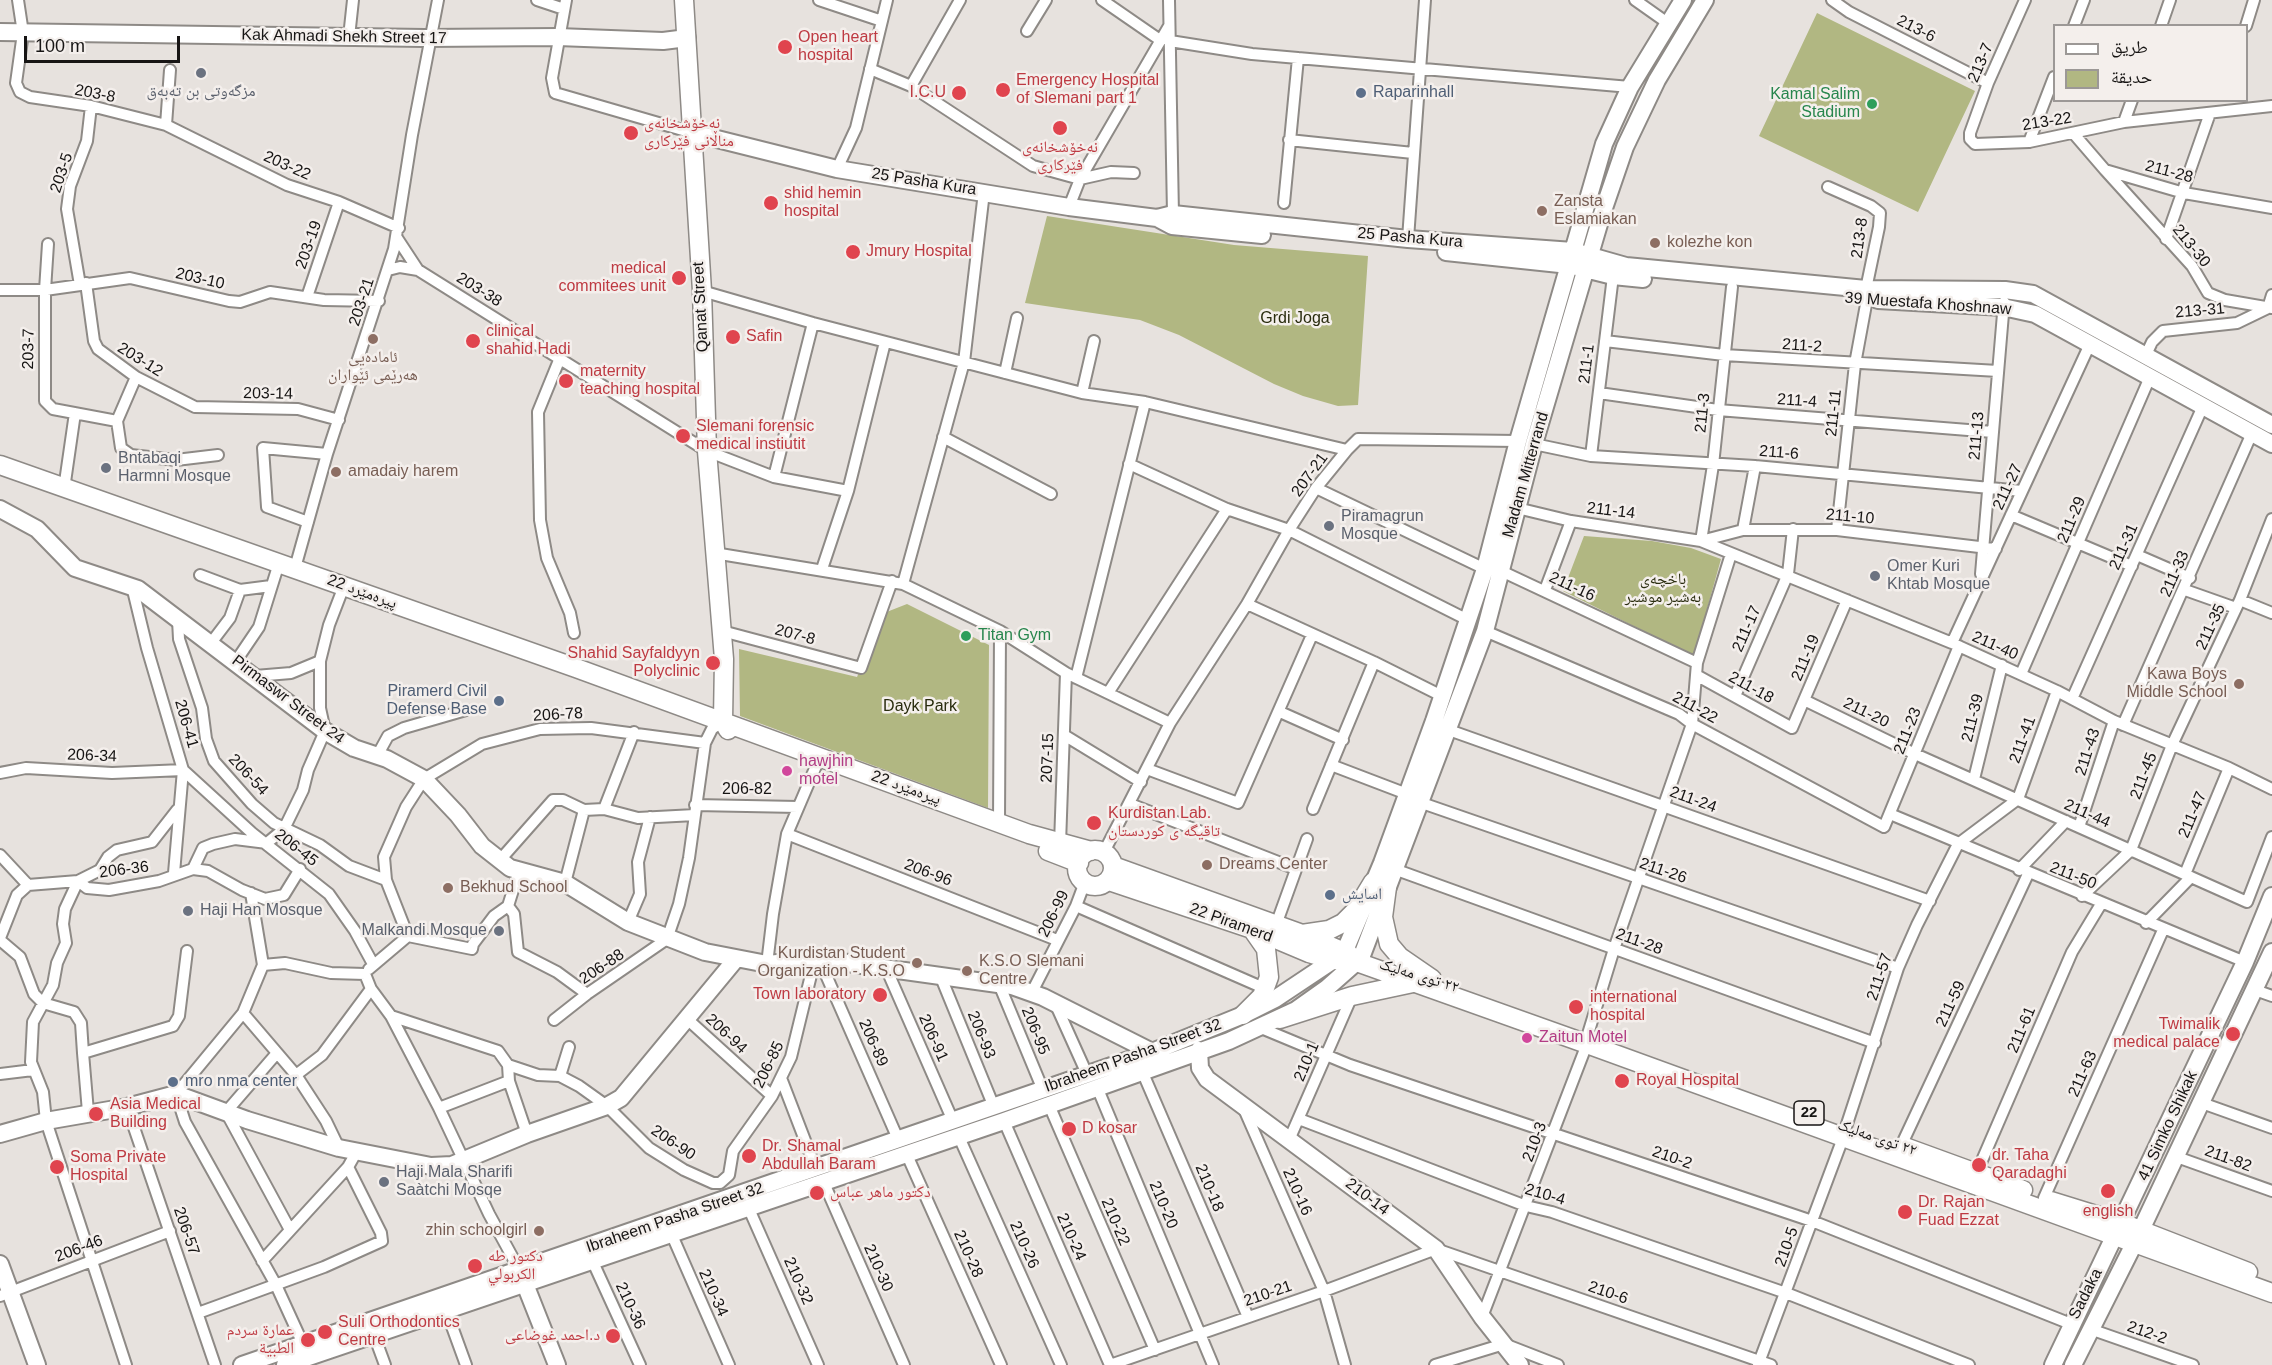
<!DOCTYPE html>
<html>
<head>
<meta charset="utf-8">
<style>
	body { margin:0 }
	#map { position:relative; width:2272px; height:1365px; overflow:hidden; background:#e7e2de; font-family:Arial,"Noto Naskh Arabic",sans-serif }
	canvas { display:block }
	.legend { position:absolute; left:2053px; top:24px; width:195px; height:78px; box-sizing:border-box; background:#f4efec; border:2px solid #9c9896; margin:0; padding:8px 10px; list-style:none; font-size:18px; color:#171514 }
	.legend li { display:flex; align-items:center; gap:12px; height:30px }
	.legend b { width:30px; border:2px solid #9c9896 }
	.scale { position:absolute; left:24px; top:36px; width:156px; height:27px; box-sizing:border-box; border:3px solid #171514; border-top:0; padding-left:8px; font-size:18px; line-height:21px; white-space:nowrap; color:#171514; -webkit-text-stroke:4px #f4efec; paint-order:stroke }
</style>
</head>
<body>
<div id="map">
<canvas width="2272" height="1365"></canvas>
<ul class="legend">
<li><b style="height:8px;background:#fff"></b>طريق</li>
<li><b style="height:16px;background:#b1b782"></b>حديقة</li>
</ul>
<div class="scale">100 m</div>
</div>
<script>
const context = document.querySelector('canvas').getContext('2d');
context.lineJoin = 'round';
function fillPath(path, color) {
  context.fillStyle = color;
  context.fill(path, 'evenodd');
}
function poly(rows) {
  const path = new Path2D();
  for (const r of rows) {
    if (r.length === 3) {
      path.moveTo(r[0] + r[2], r[1]);
      path.arc(r[0], r[1], r[2], 0, 2 * Math.PI);
      continue;
    }
    path.moveTo(r[0], r[1]);
    for (let i = 2; i < r.length; i += 2) path.lineTo(r[i], r[i + 1]);
  }
  return path;
}
function stroke(path, color, width, dash) {
  context.strokeStyle = color;
  context.lineWidth = width;
  context.lineCap = dash ? 'butt' : 'round';
  context.setLineDash(dash || []);
  context.stroke(path);
}
function drawText(font, color, halo, rows, align = 'center') {
  context.font = font + ' Arial,"Noto Naskh Arabic",sans-serif';
  context.lineWidth = 5;
  context.setLineDash([]);
  context.textBaseline = 'middle';
  context.strokeStyle = halo;
  context.fillStyle = color;
  for (const [text, x, y, turn = 0] of rows) {
    context.save();
    context.translate(x, y);
    context.rotate((+turn || 0) * Math.PI / 180);
    context.textAlign = isNaN(turn) ? turn : align;
    if (halo) context.strokeText(text, 0, 0);
    context.fillText(text, 0, 0);
    context.restore();
  }
}
const green = poly([
	[1817,13,1975,91,1918,212,1759,136],
	[1047,216,1234,245,1368,256,1358,405,1338,406,1303,396,1274,384,1179,335,1140,320,1025,303],
	[1584,536,1652,541,1691,548,1721,559,1694,656,1563,591],
	[907,604,989,645,988,808,740,716,739,649,857,677,884,613]
]);
const street = poly([
	[18,0,23,33,16,83,20,92,30,97,91,106,166,125,287,185,339,202,399,228],
	[537,0,564,9],
	[566,0,552,78,555,93,693,133],
	[819,0,882,21],
	[1102,0,1160,40],
	[1169,0,1173,214],
	[1635,0,1669,24],
	[1832,0,1849,12,1988,83],
	[2025,0,1988,83,1970,133,1970,139,1975,144,2029,142,2124,122,2272,106],
	[2074,26,2084,0],
	[2161,26,2170,0],
	[2246,26,2254,0],
	[1027,31,1046,0],
	[349,37,353,0],
	[1170,41,1252,54,1630,87],
	[870,69,911,86,1033,166,1080,179,1111,172,1134,173],
	[911,86,960,0],
	[2124,122,2132,100],
	[166,125,170,70],
	[2074,134,2105,170,2184,193,2272,208],
	[1289,140,1413,153],
	[2029,142,2054,77],
	[837,169,856,128,887,0],
	[2105,170,2192,266,2208,293,2225,300,2272,308],
	[1828,187,1871,206,1880,213,1879,227,1866,289],
	[1284,203,1298,58],
	[1069,207,1080,179,1169,26],
	[397,238,418,270],
	[1408,239,1425,0],
	[2166,239,2210,113],
	[48,244,45,290,45,401,53,409,117,421],
	[388,270,400,267,418,270,707,451,774,477,848,491],
	[86,283,94,341,98,349,136,377,195,407,298,409,339,420],
	[80,285,67,209,70,186,87,141,91,106],
	[0,290,45,290,130,278,229,301,240,302,270,292,324,300,379,301],
	[702,291,813,323,1082,393,1145,402,1347,450],
	[307,297,339,202],
	[1605,341,1724,355,1998,371],
	[2145,357,2152,342,2163,331,2237,323,2268,308,2272,295],
	[560,358,538,412,540,520,547,558,570,613,574,633],
	[1005,373,1017,318],
	[136,377,117,421,121,448,131,455,176,460,218,455],
	[1082,393,1094,341],
	[1599,393,1718,410,1993,432],
	[943,437,1051,494],
	[1534,444,1591,456,1755,466,2022,491],
	[1591,456,1613,276],
	[1129,464,1227,509,1289,530,1468,620],
	[774,477,813,323],
	[1316,488,1485,569],
	[64,489,75,413],
	[1517,508,1571,521,1701,541,1952,643,2057,691,2114,721,2229,768,2272,789],
	[2011,515,2132,566],
	[308,522,267,507,263,448,327,454],
	[1743,530,1755,466],
	[1837,530,1855,364,1867,299],
	[1701,541,1743,530,1837,530,1996,549],
	[1701,541,1713,465,1732,287],
	[714,553,903,584,1000,631,1066,673,1170,723],
	[2137,555,2190,578],
	[295,568,327,454,394,249,412,135,438,0],
	[822,569,848,491,885,342],
	[1499,570,1697,663],
	[1981,574,2004,302],
	[200,575,240,590,271,586],
	[903,584,964,362,984,192],
	[132,586,147,648,183,770,174,873],
	[1545,590,1571,521],
	[2185,590,2236,608],
	[2240,600,2272,613],
	[1247,604,1374,662,1313,809],
	[178,620,179,639,202,708,206,739,214,761,252,804,274,823,320,845,349,866,386,880],
	[722,631,861,668,892,581],
	[1485,631,1679,714,1692,724,1884,827,1959,646],
	[211,643,230,618,240,590],
	[1952,643,2090,344],
	[236,661,259,627,279,563],
	[1374,662,1442,696],
	[2021,674,2150,377],
	[1696,675,1792,728,1847,600],
	[255,676,291,673,320,661],
	[1076,678,1145,402],
	[1108,693,1227,509],
	[1735,696,1788,574,1793,529],
	[2072,699,2203,406],
	[1804,700,1915,754,2247,902,2272,837],
	[1280,712,1343,740],
	[2123,725,2252,433],
	[1446,729,1930,901],
	[1064,735,1141,782],
	[377,756,388,736,404,728,466,710],
	[1331,765,1407,794],
	[1147,769,1238,803,1312,635],
	[183,770,252,833,329,894,355,931,373,964],
	[0,773,26,768,112,773,183,770],
	[1974,779,2002,665],
	[1419,802,1898,968],
	[1130,804,1296,869],
	[695,805,798,807],
	[604,809,634,732],
	[1890,814,2245,962],
	[999,823,1000,631],
	[2079,827,2114,721],
	[787,834,1057,940],
	[1060,844,1066,673],
	[1104,852,1170,723,1247,604,1289,530,1316,488,1347,450,1358,439,1518,441],
	[0,855,28,885,78,881,100,870,108,857,117,850,152,842,177,810],
	[500,860,553,800,563,800,584,810,604,809,638,818,695,815],
	[193,869,208,871,242,890,265,899,284,895,300,869],
	[1394,869,1875,1043],
	[2019,870,2066,821],
	[2185,874,2229,768],
	[565,883,584,810],
	[251,893,263,965,243,1013,176,1094,185,1122,276,1285,303,1344],
	[2082,896,2131,850,2172,745,2240,600,2272,519],
	[508,906,519,871],
	[1076,906,1266,989],
	[628,922,640,894,638,862,650,817],
	[2146,923,2191,877],
	[1276,925,1307,839],
	[408,936,386,880,384,857,406,807,424,779,482,744,540,729,591,728,705,743],
	[408,936,472,949,473,944,494,916,508,906,514,914,518,952,557,972,587,994],
	[0,938,17,895,28,885],
	[0,940,20,957,34,994,43,1003,74,1012,81,1023,83,1053],
	[819,959,898,1139],
	[767,964,773,914,787,834,816,766],
	[263,965,285,963,331,973,365,974],
	[886,968,953,1121],
	[369,969,408,936],
	[365,974,371,989,391,1016,439,1108,489,1214,520,1271],
	[940,975,994,1107],
	[999,984,1043,1090],
	[2255,990,2272,996],
	[1032,992,1076,906,1085,882],
	[1055,1003,1087,1074],
	[243,1013,296,1075,326,1121,339,1148],
	[391,1016,498,1051,508,1065,509,1081,527,1134],
	[686,1018,772,1096],
	[554,1020,587,994,667,939,679,904,689,858,705,743,712,729,723,721],
	[1261,1028,1350,1065,1812,1221,2071,1324],
	[1588,1034,1614,949,1692,724,1697,663,1731,554],
	[277,1053,226,1112,289,1228],
	[508,1065,538,1075,560,1076,579,1086,607,1106,649,1148,684,1170,713,1183,720,1183,729,1175,733,1151,772,1096,791,1057,811,975,819,959],
	[1142,1071,1248,1317],
	[0,1074,33,1070],
	[296,1075,322,1055,371,989],
	[560,1076,569,1047],
	[781,1078,816,1169],
	[1097,1087,1213,1365],
	[2199,1102,2272,1128],
	[1049,1105,1155,1350],
	[127,1107,215,1365],
	[439,1108,509,1081],
	[1244,1109,1324,1291,1345,1365],
	[88,1112,83,1053,173,1026,179,1016,187,951],
	[1299,1119,1526,1206,1552,1212,1786,1293,1969,1365],
	[1004,1121,1110,1365],
	[1846,1127,1898,968,1917,925,1958,844,2018,799,2057,691],
	[959,1137,1061,1365],
	[1289,1140,1352,996],
	[1901,1146,2028,874],
	[907,1155,1001,1365],
	[2174,1156,2272,1191],
	[1977,1172,2072,952,2101,904],
	[824,1183,904,1365],
	[2044,1198,2163,930],
	[749,1209,818,1365],
	[671,1233,729,1365],
	[592,1260,640,1365],
	[262,1261,348,1167,357,1151],
	[0,1296,170,1231],
	[446,1310,466,1365],
	[198,1313,324,1267,382,1241,381,1233,348,1167],
	[1482,1317,1587,1044],
	[2090,1329,2193,1365],
	[374,1335,385,1365],
	[126,1365,46,1121,43,1092,31,1062,33,1022,53,985,57,963,66,943,63,924,65,909,78,881,87,888,109,890,159,881,193,869,203,848,213,844,235,839,267,843,284,829,303,790,308,770,325,731,320,708,320,661,329,625,344,586],
	[1110,1365,1324,1291,1436,1249,1771,1365],
	[1435,1365,1504,1344,1558,1365],
	[1758,1365,1843,1138]
]);
const secondary = poly([
	[0,32,425,38,558,37,663,41,687,38],
	[693,133,837,169,1069,207,1157,218,1173,214,1408,239,1573,251,1626,266,1866,289,2005,290,2033,294,2272,425],
	[1157,218,1172,226,1262,235],
	[1446,252,1569,265,1613,276,1643,279],
	[1878,300,2003,307,2035,314,2272,444],
	[0,509,37,529,75,568,138,589,325,731,354,748,387,759,424,779,458,815,482,846,510,868,565,883,628,922,705,952,767,964,819,959,1012,986,1043,997,1152,1052],
	[1199,1050,1200,1068,1207,1079,1436,1249,1482,1317,1520,1365],
	[0,1134,46,1121,127,1107,176,1094,247,1120,339,1148,431,1166,452,1165,527,1134,607,1106,621,1098,736,959],
	[0,1264,37,1365],
	[521,1274,557,1365],
	[242,1365,1152,1052,1243,1015,1275,999,1344,953,1382,863,1434,721,1485,569,1518,441,1604,144,1630,87,1683,0],
	[285,1365,1004,1121,1229,1041,1296,1010,1327,988,1361,958,1485,631,1534,444,1602,214,1625,147,1657,80,1705,0],
	[2053,1365,2245,962,2272,896],
	[2073,1365,2140,1232,2272,952]
]);
const primary = poly([
	[684,0,702,291,707,451,724,659,723,721,728,730],
	[0,465,576,668,1029,834,1091,851],
	[1095,868,18],
	[1048,851,1079,863],
	[1113,866,1302,934,1349,954],
	[1109,881,1252,929,1309,953,1333,960,1354,961,1587,1044,2272,1293],
	[1387,887,1383,917,1389,944,1400,957,1432,979],
	[1302,934,1329,930,1343,923,1356,910,1373,882],
	[1243,1015,1262,996,1269,977,1266,949,1252,929],
	[1280,1019,1352,996,1413,983],
	[1905,1147,2023,1190],
	[2051,1201,2122,1223,2248,1272]
]);
const markers = [
	[785,47,8,"#e0444e"],
	[201,73,6,"#6b7280"],
	[1003,90,8,"#e0444e"],
	[959,93,8,"#e0444e"],
	[1361,93,6,"#5c6f8a"],
	[1872,104,6,"#2e9e5b"],
	[1060,128,8,"#e0444e"],
	[631,133,8,"#e0444e"],
	[771,203,8,"#e0444e"],
	[1542,211,6,"#8d6e63"],
	[1655,243,6,"#8d6e63"],
	[853,252,8,"#e0444e"],
	[679,278,8,"#e0444e"],
	[733,337,8,"#e0444e"],
	[373,339,6,"#8d6e63"],
	[473,341,8,"#e0444e"],
	[566,381,8,"#e0444e"],
	[683,436,8,"#e0444e"],
	[106,468,6,"#6b7280"],
	[336,472,6,"#8d6e63"],
	[1329,526,6,"#6b7280"],
	[1875,576,6,"#6b7280"],
	[966,636,6,"#2e9e5b"],
	[713,663,8,"#e0444e"],
	[2239,684,6,"#8d6e63"],
	[499,701,6,"#5c6f8a"],
	[787,771,6,"#d1479c"],
	[1094,823,8,"#e0444e"],
	[1207,865,6,"#8d6e63"],
	[448,888,6,"#8d6e63"],
	[1330,895,6,"#5c6f8a"],
	[188,911,6,"#6b7280"],
	[499,931,6,"#6b7280"],
	[917,963,6,"#8d6e63"],
	[967,971,6,"#8d6e63"],
	[880,995,8,"#e0444e"],
	[1576,1007,8,"#e0444e"],
	[2233,1034,8,"#e0444e"],
	[1527,1038,6,"#d1479c"],
	[1622,1081,8,"#e0444e"],
	[173,1082,6,"#5c6f8a"],
	[96,1114,8,"#e0444e"],
	[1069,1129,8,"#e0444e"],
	[749,1156,8,"#e0444e"],
	[1979,1165,8,"#e0444e"],
	[57,1167,8,"#e0444e"],
	[384,1182,6,"#6b7280"],
	[2108,1191,8,"#e0444e"],
	[817,1193,8,"#e0444e"],
	[1905,1212,8,"#e0444e"],
	[539,1231,6,"#8d6e63"],
	[475,1266,8,"#e0444e"],
	[325,1332,8,"#e0444e"],
	[613,1336,8,"#e0444e"],
	[308,1340,8,"#e0444e"]
];
const shields = [
	[1809,1113,30]
];
const shieldNames = [
	["22",1809,1113]
];
const streetNames = [
	["213-6",1916,29,27],
	["Kak Ahmadi Shekh Street 17",344,37,1],
	["213-7",1981,63,-67],
	["203-8",95,94,11],
	["213-22",2047,122,-9],
	["203-22",287,166,24],
	["211-28",2169,172,15],
	["203-5",62,173,-72],
	["25 Pasha Kura",924,182,9],
	["25 Pasha Kura",1410,238,5],
	["213-8",1860,238,-82],
	["203-19",309,245,-71],
	["213-30",2191,246,51],
	["203-10",200,279,13],
	["203-38",479,290,32],
	["203-21",362,302,-72],
	["39 Muestafa Khoshnaw",1928,304,4],
	["Qanat Street",701,307,-93],
	["213-31",2200,311,-5],
	["211-2",1802,346,4],
	["203-7",29,349,-89],
	["203-12",140,360,32],
	["211-1",1587,364,-83],
	["203-14",268,394,1],
	["211-4",1797,401,4],
	["211-3",1703,413,-84],
	["211-11",1834,413,-84],
	["211-13",1977,436,-85],
	["211-6",1779,453,5],
	["207-21",1310,475,-54],
	["Madam Mitterrand",1526,475,-74],
	["211-27",2008,487,-65],
	["211-14",1611,511,7],
	["211-10",1850,517,5],
	["211-29",2072,520,-67],
	["211-31",2124,547,-66],
	["211-33",2175,574,-66],
	["211-16",1572,587,25],
	["22 پیرەمێرد",362,592,20],
	["211-35",2211,627,-65],
	["211-17",1747,629,-66],
	["207-8",795,635,15],
	["211-40",1995,646,24],
	["211-19",1806,658,-67],
	["211-18",1751,688,29],
	["Pirmaswr Street 24",288,700,37],
	["211-22",1695,708,29],
	["211-20",1866,713,26],
	["206-78",558,715,-3],
	["211-39",1973,718,-76],
	["206-41",186,724,74],
	["211-23",1908,731,-68],
	["211-41",2023,740,-70],
	["211-43",2088,752,-72],
	["206-34",92,756,2],
	["207-15",1048,758,-88],
	["206-54",248,775,47],
	["211-45",2144,776,-69],
	["22 پیرەمێرد",906,788,20],
	["206-82",747,790],
	["211-24",1693,800,20],
	["211-44",2087,814,24],
	["211-47",2193,815,-67],
	["206-45",296,848,38],
	["206-36",124,870,-7],
	["211-26",1663,871,19],
	["206-96",928,873,21],
	["211-50",2073,876,22],
	["206-99",1054,914,-64],
	["22 Piramerd",1231,923,20],
	["211-28",1639,942,20],
	["206-88",602,967,-34],
	["٢٢ توی مەلیک",1419,976,17],
	["211-57",1880,977,-71],
	["211-59",1951,1004,-65],
	["211-61",2022,1030,-67],
	["206-95",1035,1031,68],
	["206-94",726,1034,43],
	["206-93",981,1035,68],
	["206-91",933,1038,66],
	["206-89",873,1043,66],
	["Ibraheem Pasha Street 32",1133,1056,-20],
	["210-1",1307,1062,-67],
	["206-85",769,1065,-64],
	["211-63",2083,1074,-66],
	["41 Simko Shikak",2168,1126,-65],
	["٢٢ توی مەلیک",1877,1138,19],
	["210-3",1535,1142,-69],
	["206-90",673,1143,34],
	["210-2",1672,1158,19],
	["211-82",2228,1159,20],
	["210-18",1209,1188,67],
	["210-16",1297,1192,66],
	["210-4",1545,1195,16],
	["210-14",1367,1197,37],
	["210-20",1163,1205,67],
	["Ibraheem Pasha Street 32",675,1218,-19],
	["210-22",1115,1222,67],
	["206-57",186,1231,71],
	["210-24",1071,1237,66],
	["210-26",1024,1245,66],
	["210-5",1787,1247,-70],
	["206-46",79,1249,-21],
	["210-28",968,1254,66],
	["210-30",878,1268,66],
	["210-32",798,1281,66],
	["210-34",713,1293,66],
	["210-6",1608,1293,19],
	["210-21",1268,1294,-19],
	["Sadaka",2086,1294,-63],
	["210-36",630,1306,65],
	["212-2",2147,1333,19]
];
const healthNames = [
	["Open heart",798,38],
	["hospital",798,56],
	["Emergency Hospital",1016,81],
	["of Slemani part 1",1016,99],
	["I.C.U",946,93,"right"],
	["نەخۆشخانەی",644,124],
	["مناڵانی فێركاری",644,142],
	["نەخۆشخانەی",1060,148,"center"],
	["فێرکاری",1060,166,"center"],
	["shid hemin",784,194],
	["hospital",784,212],
	["Jmury Hospital",866,252],
	["medical",666,269,"right"],
	["commitees unit",666,287,"right"],
	["clinical",486,332],
	["shahid Hadi",486,350],
	["Safin",746,337],
	["maternity",580,372],
	["teaching hospital",580,390],
	["Slemani forensic",696,427],
	["medical instiutit",696,445],
	["Shahid Sayfaldyyn",700,654,"right"],
	["Polyclinic",700,672,"right"],
	["Kurdistan Lab.",1108,814],
	["تاقيگه ى كوردستان",1108,832],
	["Town laboratory",866,995,"right"],
	["international",1590,998],
	["hospital",1590,1016],
	["Twimalik",2220,1025,"right"],
	["medical palace",2220,1043,"right"],
	["Royal Hospital",1636,1081],
	["Asia Medical",110,1105],
	["Building",110,1123],
	["D kosar",1082,1129],
	["Dr. Shamal",762,1147],
	["Abdullah Baram",762,1165],
	["dr. Taha",1992,1156],
	["Qaradaghi",1992,1174],
	["Soma Private",70,1158],
	["Hospital",70,1176],
	["دكتور ماهر عباس",830,1193],
	["Dr. Rajan",1918,1203],
	["Fuad Ezzat",1918,1221],
	["english",2108,1212,"center"],
	["دكتور طه",488,1257],
	["الكربولي",488,1275],
	["Suli Orthodontics",338,1323],
	["Centre",338,1341],
	["عمارة سردم",294,1331,"right"],
	["الطبية",294,1349,"right"],
	["د.احمد غوضاعی",600,1336,"right"]
];
const worshipNames = [
	["مزگەوتی بن تەبەق",201,92,"center"],
	["Bntabaqi",118,459],
	["Harmni Mosque",118,477],
	["Piramagrun",1341,517],
	["Mosque",1341,535],
	["Omer Kuri",1887,567],
	["Khtab Mosque",1887,585],
	["Haji Han Mosque",200,911],
	["Malkandi Mosque",487,931,"right"],
	["Haji Mala Sharifi",396,1173],
	["Saàtchi Mosqe",396,1191]
];
const serviceNames = [
	["Raparinhall",1373,93],
	["Piramerd Civil",487,692,"right"],
	["Defense Base",487,710,"right"],
	["اسايش",1342,895],
	["mro nma center",185,1082]
];
const leisureNames = [
	["Kamal Salim",1860,95],
	["Stadium",1860,113],
	["Titan Gym",978,636,"left"]
];
const educationNames = [
	["Zansta",1554,202],
	["Eslamiakan",1554,220],
	["kolezhe kon",1667,243],
	["ئامادەیی",373,358,"center"],
	["ھەرێمی ئێواران",373,376,"center"],
	["amadaiy harem",348,472],
	["Kawa Boys",2227,675,"right"],
	["Middle School",2227,693,"right"],
	["Dreams Center",1219,865],
	["Bekhud School",460,888],
	["Kurdistan Student",905,954,"right"],
	["Organization - K.S.O",905,972,"right"],
	["K.S.O Slemani",979,962],
	["Centre",979,980],
	["zhin schoolgirl",527,1231,"right"]
];
const parkNames = [
	["Grdi Joga",1295,319],
	["باخچەی",1663,580],
	["بەشیر موشیر",1663,598],
	["Dayk Park",920,707]
];
const hotelNames = [
	["hawjhin",799,762],
	["motel",799,780],
	["Zaitun Motel",1539,1038]
];
fillPath(green, '#b1b782');
stroke(street, '#8e8a86', 14);
stroke(secondary, '#8e8a86', 20);
stroke(primary, '#8e8a86', 21);
stroke(street, '#fff', 10);
stroke(secondary, '#fff', 16);
stroke(primary, '#fff', 18);
for (const [x, y, r, color] of markers) {
  const dot = new Path2D();
  dot.arc(x, y, r, 0, 2 * Math.PI);
  context.fillStyle = color;
  context.fill(dot);
  stroke(dot, '#f4efec', 2);
}
for (const [x, y, w] of shields) {
  const box = new Path2D();
  box.roundRect(x - w / 2, y - 12, w, 24, 4.5);
  context.fillStyle = '#f4efec';
  context.fill(box);
  stroke(box, '#171514', 1.5);
}
drawText('bold 15px', '#171514', null, shieldNames);
drawText('16px', '#171514', '#f4efec', streetNames);
drawText('16px', '#be3a42', '#f4efec', healthNames, 'left');
drawText('16px', '#5b616d', '#f4efec', worshipNames, 'left');
drawText('16px', '#4e5e75', '#f4efec', serviceNames, 'left');
drawText('16px', '#27864d', '#f4efec', leisureNames, 'right');
drawText('16px', '#785e54', '#f4efec', educationNames, 'left');
drawText('16px', '#292c0e', '#f4efec', parkNames);
drawText('16px', '#b23c85', '#f4efec', hotelNames, 'left');
</script>
</body>
</html>
